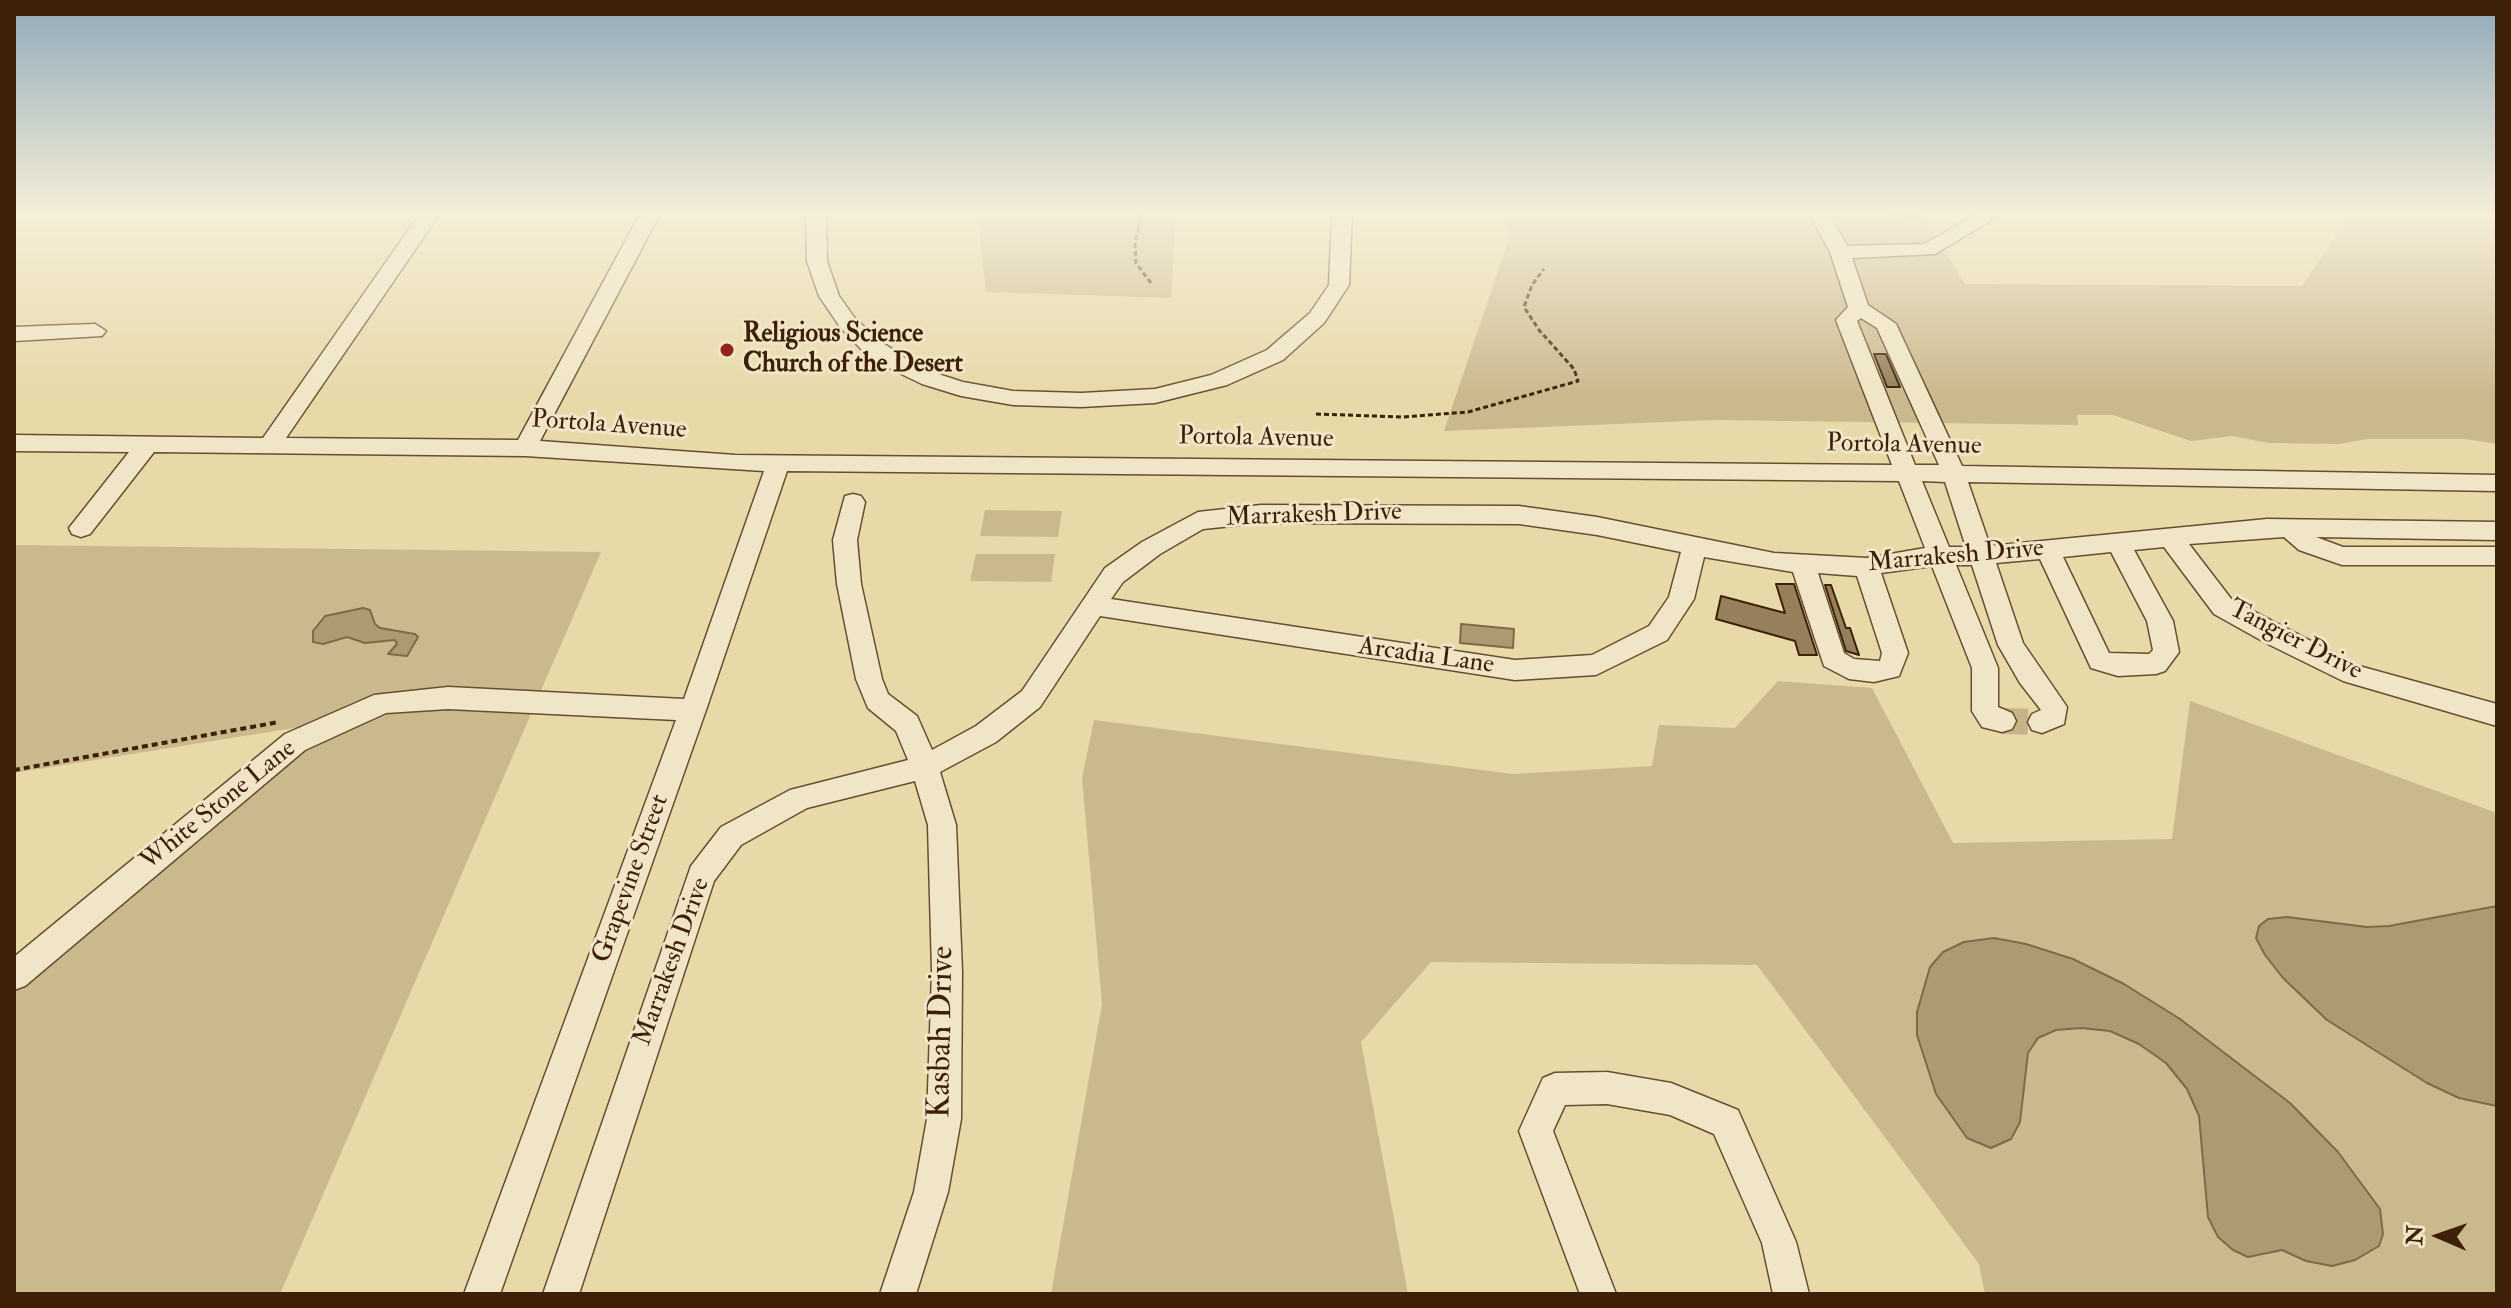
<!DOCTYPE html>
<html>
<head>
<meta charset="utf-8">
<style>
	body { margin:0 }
	#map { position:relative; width:2511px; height:1308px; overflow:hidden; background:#e8d9a9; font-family:"IM FELL Double Pica",serif }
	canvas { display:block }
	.frame { position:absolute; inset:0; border:16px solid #3e1f08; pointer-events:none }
	.north { position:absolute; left:2399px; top:1196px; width:80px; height:80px; -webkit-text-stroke:6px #f0e6c7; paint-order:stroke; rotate:272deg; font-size:22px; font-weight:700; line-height:32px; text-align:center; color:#3e1f08 }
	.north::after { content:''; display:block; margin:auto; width:28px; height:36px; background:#3e1f08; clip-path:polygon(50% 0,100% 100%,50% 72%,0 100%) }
</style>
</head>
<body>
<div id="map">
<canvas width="2511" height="1308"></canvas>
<div class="frame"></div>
<div class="north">N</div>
</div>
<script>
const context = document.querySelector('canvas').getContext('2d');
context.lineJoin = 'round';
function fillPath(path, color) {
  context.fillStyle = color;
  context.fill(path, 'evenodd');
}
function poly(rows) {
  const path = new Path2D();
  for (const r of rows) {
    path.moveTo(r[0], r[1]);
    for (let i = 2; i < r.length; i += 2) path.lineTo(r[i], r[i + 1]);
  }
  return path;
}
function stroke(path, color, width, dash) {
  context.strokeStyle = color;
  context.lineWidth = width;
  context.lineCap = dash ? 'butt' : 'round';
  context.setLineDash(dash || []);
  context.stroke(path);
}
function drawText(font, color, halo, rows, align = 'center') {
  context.font = font + ' "IM FELL Double Pica",serif';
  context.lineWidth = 6;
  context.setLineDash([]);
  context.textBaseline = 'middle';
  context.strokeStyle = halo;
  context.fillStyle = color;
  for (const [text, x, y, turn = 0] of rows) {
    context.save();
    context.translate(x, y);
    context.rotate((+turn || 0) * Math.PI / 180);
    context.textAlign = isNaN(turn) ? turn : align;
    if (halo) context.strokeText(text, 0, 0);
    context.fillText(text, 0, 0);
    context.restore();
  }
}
const green = poly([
	[977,212,1176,212,1171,298,986,292],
	[1506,212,1920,212,1965,284,2302,286,2352,212,2497,212,2497,444,2466,439,2368,439,2339,444,2269,443,2232,436,2191,441,2113,415,2077,415,2078,425,1715,420,1444,431,1510,235],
	[985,510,1062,511,1058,537,980,536],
	[14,545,601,552,280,1294,14,1294,14,987,297,745,300,727,14,773],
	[976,554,1055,554,1051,582,970,581],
	[1778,681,1872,688,1953,843,2172,839,2190,701,2497,813,2497,1294,1985,1294,1979,1264,1757,965,1431,962,1361,1042,1408,1294,1051,1294,1102,1004,1082,778,1094,720,1513,774,1652,766,1659,725,1735,728]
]);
const water = poly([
	[363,608,370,610,375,624,380,628,415,634,418,637,407,656,388,654,397,644,395,640,365,643,347,637,323,644,313,642,313,631,325,616,363,608],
	[1461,624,1514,629,1513,648,1460,643,1461,624],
	[2497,906,2497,1106,2459,1098,2427,1083,2327,1020,2283,978,2265,955,2256,938,2259,926,2268,919,2287,917,2367,927,2389,926,2497,906],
	[1994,938,2026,944,2073,959,2124,984,2180,1019,2290,1103,2338,1152,2380,1209,2383,1234,2379,1246,2355,1260,2332,1266,2306,1261,2282,1250,2248,1257,2233,1250,2218,1237,2208,1217,2199,1116,2187,1089,2166,1063,2139,1044,2110,1031,2081,1028,2056,1030,2038,1038,2028,1053,2020,1122,2011,1139,1991,1148,1967,1138,1936,1094,1917,1035,1917,1012,1930,967,1943,952,1964,942,1994,938]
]);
const building = poly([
	[1874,354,1886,354,1900,387,1887,387,1874,354],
	[1776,584,1794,584,1817,655,1799,655,1795,641,1716,619,1721,596,1785,613,1776,584],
	[1825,585,1831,585,1846,628,1850,628,1859,655,1846,651,1825,585]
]);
const minorTunnel = poly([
	[2002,721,2042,722]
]);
const pathFar1 = poly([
	[1143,212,1135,241,1136,263,1151,283],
	[1881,212,1915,217],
	[1316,414,1403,417,1468,412,1578,381,1574,369,1539,330,1524,307,1532,285,1544,269]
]);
const path = poly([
	[14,770,279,722]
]);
const minor = poly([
	[421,212,441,212,286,438,518,440,641,212,661,212,540,441,735,455,1892,465,1836,320,1848,307,1830,252,1808,212,1828,212,1847,246,1924,244,1981,212,2005,212,1935,254,1852,258,1868,305,1896,324,1962,466,2497,475,2497,491,1968,482,1990,546,2267,519,2497,522,2497,540,2316,537,2343,547,2497,547,2497,565,2342,565,2299,550,2284,537,2189,544,2232,600,2359,666,2497,704,2497,726,2343,681,2266,643,2214,614,2164,547,2134,550,2173,621,2179,652,2165,671,2156,674,2118,676,2091,668,2040,559,1996,563,2023,643,2067,707,2064,724,2042,733,2032,730,2028,722,2032,714,2041,710,2020,683,1998,645,1972,565,1956,565,1998,668,1998,707,2012,713,2016,721,2012,729,2002,732,1982,727,1972,711,1972,668,1932,566,1881,573,1908,653,1899,676,1874,682,1849,679,1824,666,1793,572,1704,557,1694,599,1667,640,1596,675,1515,680,1100,616,1040,707,996,742,940,772,956,825,962,971,961,1119,948,1192,916,1294,880,1294,914,1192,927,1119,932,971,928,825,915,781,807,808,741,845,714,881,579,1294,543,1294,691,866,721,827,790,790,908,760,896,731,868,708,856,679,837,584,833,540,845,496,853,494,861,496,865,502,857,540,861,584,882,679,888,694,917,716,932,750,976,726,1022,691,1105,568,1142,542,1198,512,1261,505,1519,506,1597,517,1774,553,1867,558,1925,548,1899,481,787,471,706,710,500,1294,464,1294,676,720,448,709,386,713,305,750,25,986,14,990,14,957,285,734,374,695,448,687,684,699,764,471,525,456,154,452,90,534,81,537,72,534,69,528,129,452,14,451,14,435,263,438,421,212],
	[1861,318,1877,328,1939,465,1915,465,1857,321,1861,318],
	[1922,481,1945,482,1966,547,1949,547,1922,481],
	[1261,523,1519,524,1597,535,1681,552,1669,597,1649,626,1592,655,1515,660,1111,599,1123,582,1160,554,1203,529,1261,523],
	[2111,552,2147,621,2153,650,2149,654,2109,653,2063,557,2111,552],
	[1818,573,1857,576,1882,653,1880,661,1854,659,1844,653,1818,573],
	[806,212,826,212,827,261,839,296,854,317,877,339,905,358,938,374,963,382,1013,391,1081,393,1155,389,1211,375,1267,350,1310,313,1329,285,1332,212,1352,212,1349,285,1324,323,1283,360,1227,385,1155,403,1081,407,1013,405,961,396,922,384,889,368,861,349,840,327,819,296,807,261,806,212],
	[95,324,106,331,102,336,14,341,14,327,95,324],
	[1607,1072,1671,1083,1738,1110,1796,1242,1809,1294,1773,1294,1762,1243,1714,1134,1670,1115,1607,1104,1565,1105,1553,1131,1616,1294,1580,1294,1519,1131,1543,1078,1555,1073,1607,1072]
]);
const markers = [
	[727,350,8,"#8f2418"]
];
const poiNames = [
	["Religious Science",743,335],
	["Church of the Desert",743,365]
];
const streetNames = [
	["Portola Avenue",609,426,4],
	["Portola Avenue",1256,439,1],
	["Portola Avenue",1904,446,1],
	["Marrakesh Drive",1314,516,-2],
	["Marrakesh Drive",1956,557,-5],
	["Tangier Drive",2295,641,27],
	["Arcadia Lane",1426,657,8],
	["White Stone Lane",219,806,-39],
	["Grapevine Street",632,879,-70],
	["Marrakesh Drive",673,962,-70]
];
const nearStreetnames = [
	["Kasbah Drive",943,1032,-89]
];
fillPath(green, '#cbb98e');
fillPath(water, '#ae9a72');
stroke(water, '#816948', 2);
fillPath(building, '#96805c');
stroke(building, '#3e1f08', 2);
stroke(minorTunnel, '#c6b489', 26, [26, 13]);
stroke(minor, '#684e30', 3);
stroke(pathFar1, '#3e1f08', 3, [5, 3]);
stroke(path, '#3e1f08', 4, [6, 4]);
fillPath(minor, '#f0e6c7');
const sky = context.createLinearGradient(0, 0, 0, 395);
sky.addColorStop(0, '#91aab9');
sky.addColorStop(0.54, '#f5eed8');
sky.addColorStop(1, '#f5eed800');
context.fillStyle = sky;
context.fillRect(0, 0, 2511, 395);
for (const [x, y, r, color] of markers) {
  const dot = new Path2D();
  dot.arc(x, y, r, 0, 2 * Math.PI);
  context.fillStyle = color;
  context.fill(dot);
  stroke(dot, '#f0e6c7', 3);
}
drawText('bold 26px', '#3e1f08', '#f0e6c7', poiNames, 'left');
drawText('26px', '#3e1f08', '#f0e6c7', streetNames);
drawText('32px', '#3e1f08', '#f0e6c7', nearStreetnames);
</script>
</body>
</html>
